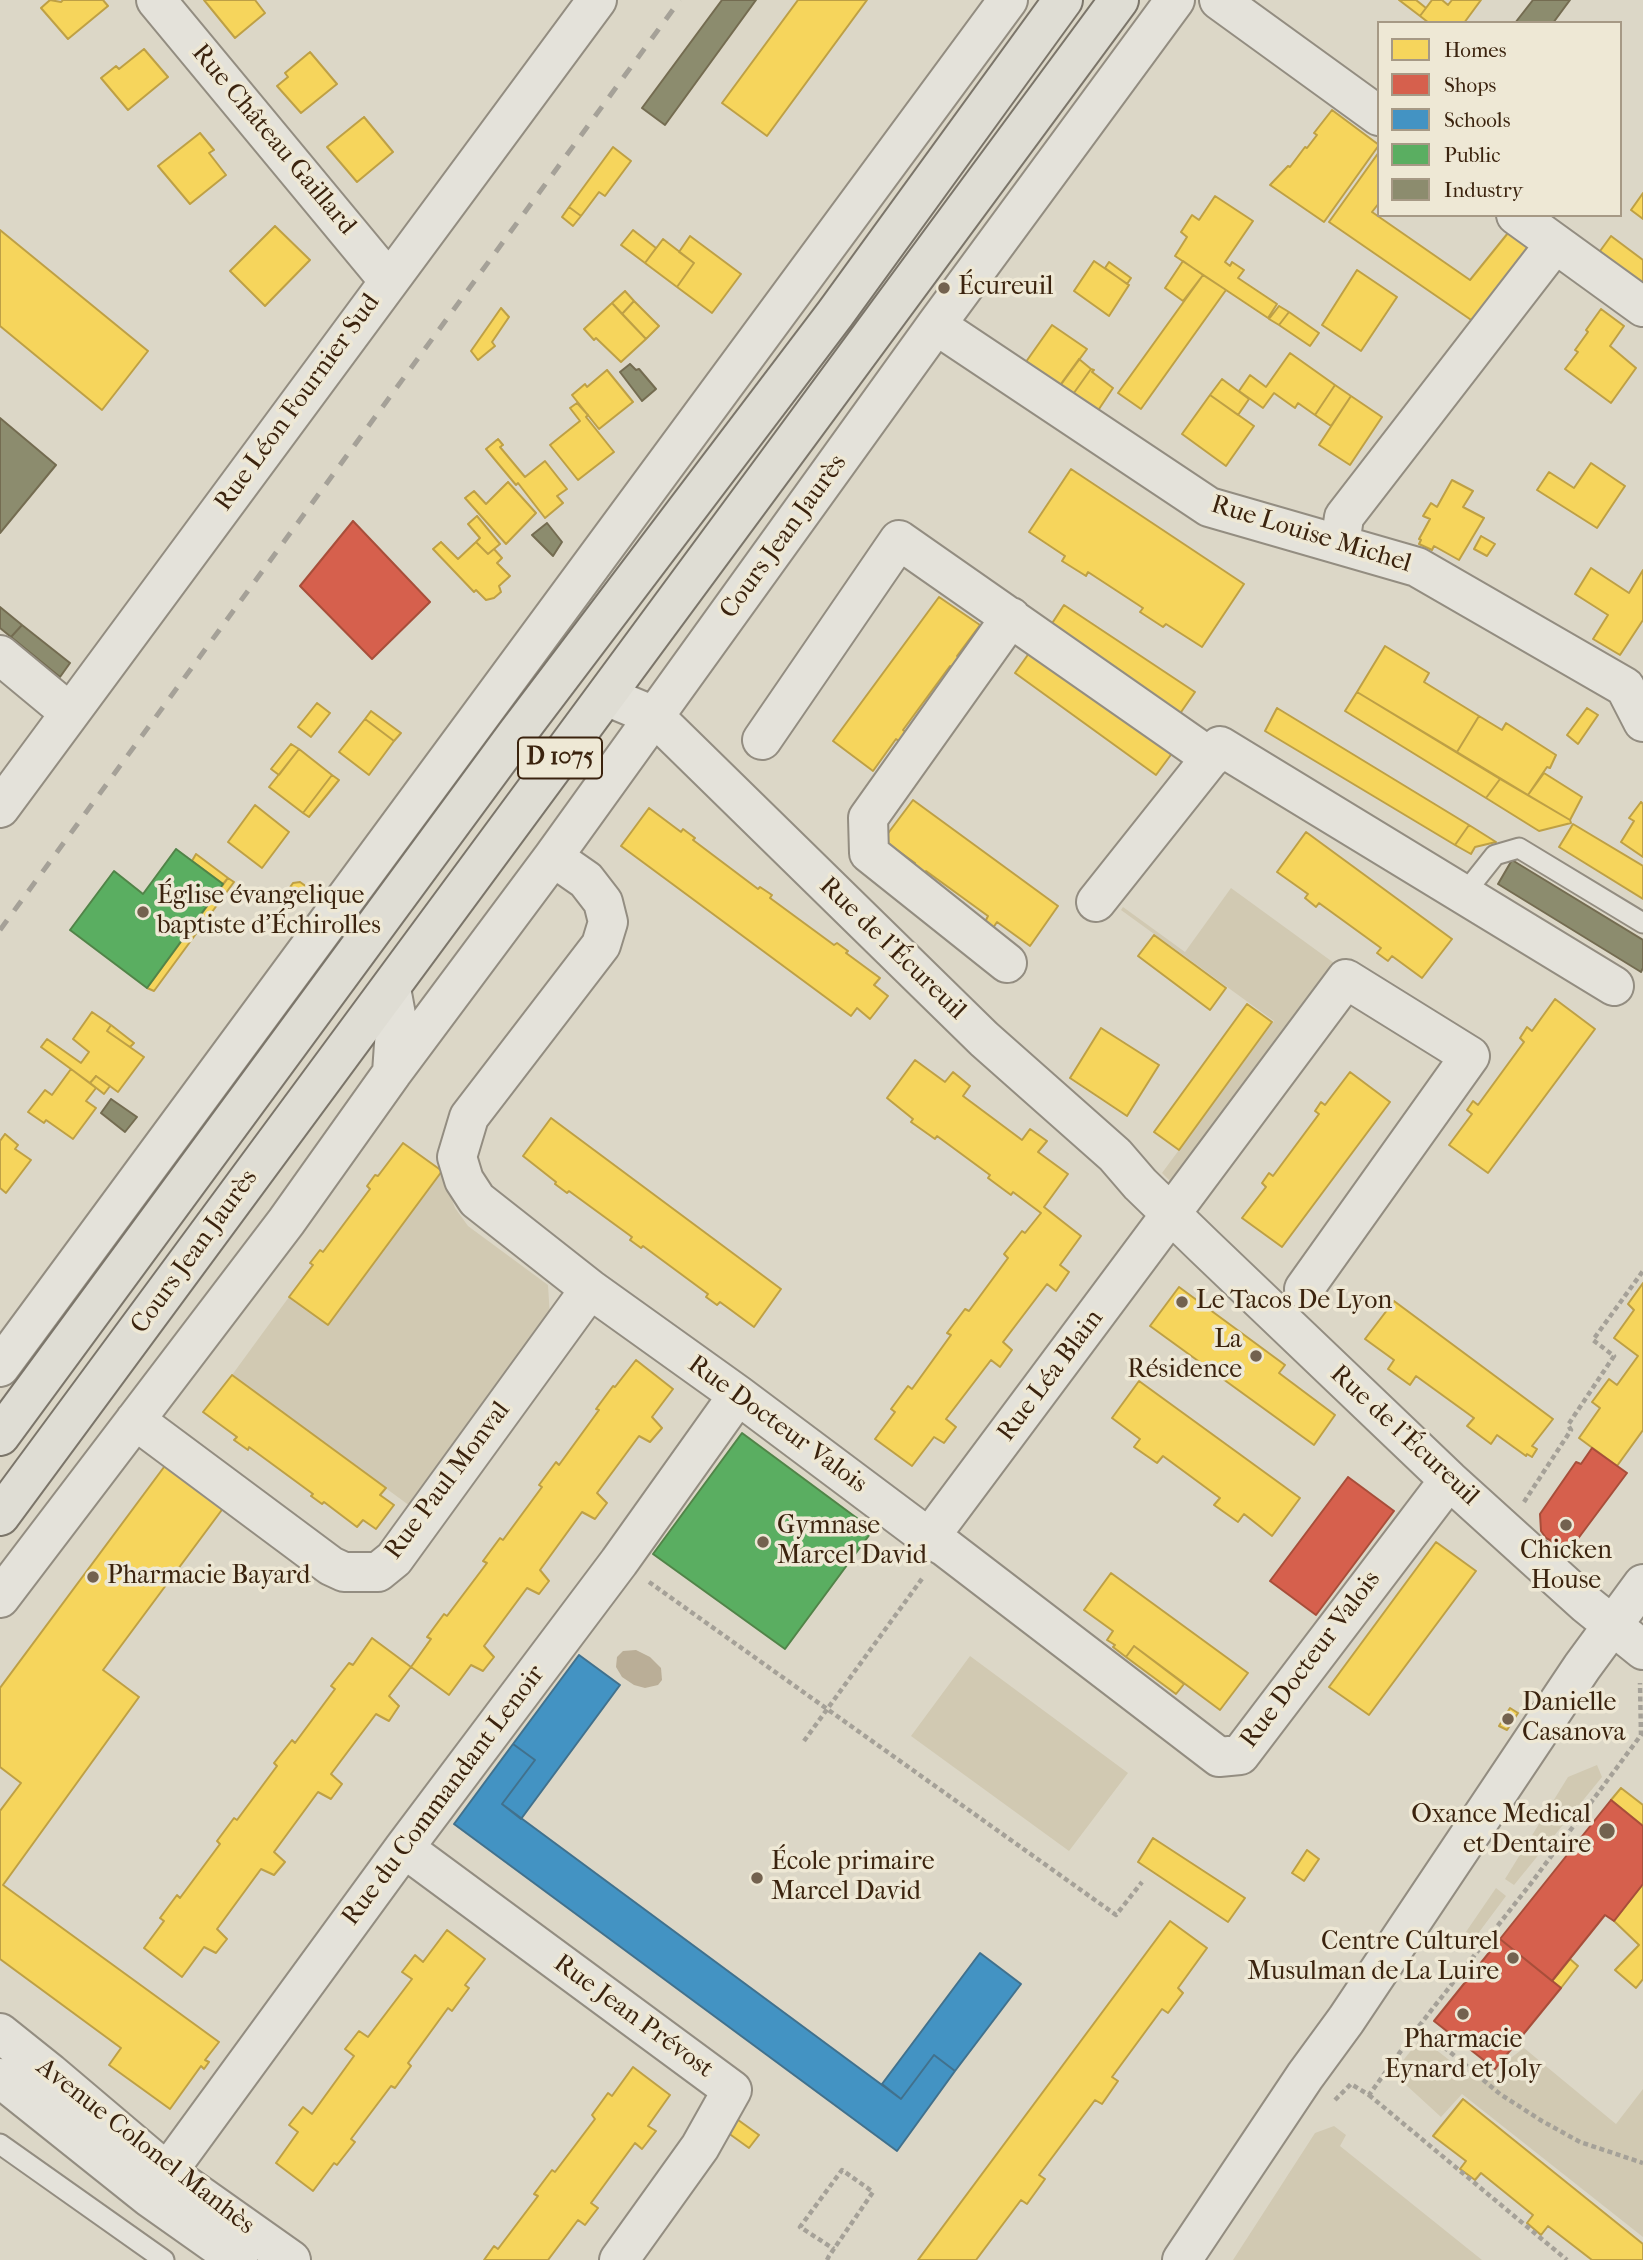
<!DOCTYPE html>
<html>
<head>
<meta charset="utf-8">
<style>
	body { margin:0 }
	#map { position:relative; width:1643px; height:2260px; overflow:hidden; background:#dcd7c7; font-family:"IM FELL French Canon",serif }
	canvas { display:block }
	.legend { position:absolute; left:1377px; top:21px; width:245px; height:196px; box-sizing:border-box; background:#eee8d5; border:2px solid #a69985; margin:0; padding:9px 12px; list-style:none; font-size:21px; color:#3b230e }
	.legend li { display:flex; align-items:center; gap:14px; height:35px }
	.legend b { width:35px; border:2px solid #a69985 }
</style>
</head>
<body>
<div id="map">
<canvas width="1643" height="2260"></canvas>
<ul class="legend">
<li><b style="height:19px;background:#f6d55c"></b>Homes</li>
<li><b style="height:19px;background:#d6604d"></b>Shops</li>
<li><b style="height:19px;background:#4393c3"></b>Schools</li>
<li><b style="height:19px;background:#5aae61"></b>Public</li>
<li><b style="height:19px;background:#8c8c6e"></b>Industry</li>
</ul>
</div>
<script>
const context = document.querySelector('canvas').getContext('2d');
context.lineJoin = 'round';
function fillPath(path, color) {
  context.fillStyle = color;
  context.fill(path, 'evenodd');
}
function poly(rows) {
  const path = new Path2D();
  for (const r of rows) {
    path.moveTo(r[0], r[1]);
    for (let i = 2; i < r.length; i += 2) path.lineTo(r[i], r[i + 1]);
  }
  return path;
}
function stroke(path, color, width, dash) {
  context.strokeStyle = color;
  context.lineWidth = width;
  context.lineCap = dash ? 'butt' : 'round';
  context.setLineDash(dash || []);
  context.stroke(path);
}
function drawText(font, color, halo, rows, align = 'center') {
  context.font = font + ' "IM FELL French Canon",serif';
  context.lineWidth = 7;
  context.setLineDash([]);
  context.textBaseline = 'middle';
  context.strokeStyle = halo;
  context.fillStyle = color;
  for (const [text, x, y, turn = 0] of rows) {
    context.save();
    context.translate(x, y);
    context.rotate((+turn || 0) * Math.PI / 180);
    context.textAlign = isNaN(turn) ? turn : align;
    if (halo) context.strokeText(text, 0, 0);
    context.fillText(text, 0, 0);
    context.restore();
  }
}
const green = poly([
	[1231,888,1334,963,1170,1181,1162,1173,1274,1021,1121,910,1123,907,1185,952],
	[442,1171,455,1208,468,1226,548,1285,550,1318,410,1506,232,1375,289,1297,328,1325],
	[970,1656,1128,1773,1069,1851,911,1736],
	[1597,1765,1602,1777,1514,1885,1505,1879,1568,1777],
	[1496,1888,1506,1896,1465,1951,1457,1945],
	[1421,2038,1471,2077,1483,2060,1496,2069,1524,2048,1616,2124,1643,2089,1643,2237,1462,2094,1441,2117,1393,2073],
	[1334,2126,1346,2135,1340,2146,1482,2260,1233,2260,1315,2133]
]);
const water = poly([
	[636,1650,650,1657,661,1668,662,1680,658,1685,645,1688,634,1685,622,1677,616,1667,617,1657,623,1651]
]);
const homes = poly([
	[50,0,61,2,63,0,103,0,108,6,68,39,41,8,50,0],
	[204,0,255,0,265,13,235,38,204,0],
	[798,0,867,0,767,136,722,103,798,0],
	[1399,0,1416,0,1426,8,1420,16,1399,0],
	[1432,0,1442,0,1448,5,1452,0,1481,0,1464,23,1429,23,1420,16,1432,0],
	[144,49,168,77,128,110,101,78,116,66,119,69,144,49],
	[310,52,337,84,301,113,277,86,288,77,285,73,310,52],
	[1332,110,1379,145,1324,222,1270,185,1288,166,1290,167,1305,147,1307,148,1317,135,1314,133,1332,110],
	[364,117,393,152,357,182,327,147,364,117],
	[200,133,214,150,209,153,226,175,190,204,158,166,200,133],
	[613,147,631,161,605,196,599,192,581,216,569,207,613,147],
	[1379,152,1379,203,1372,212,1470,280,1508,233,1533,251,1477,324,1329,222,1379,152],
	[1643,193,1643,219,1631,210,1643,193],
	[1215,196,1253,221,1225,262,1230,266,1232,262,1244,270,1238,278,1277,304,1268,318,1175,256,1187,237,1181,232,1192,215,1199,220,1215,196],
	[569,207,581,216,573,226,562,217,569,207],
	[275,226,310,260,265,306,230,271,275,226],
	[0,230,148,351,102,410,0,326,0,230],
	[633,230,656,248,645,263,621,245,633,230],
	[690,236,741,274,712,313,677,287,694,263,679,252,690,236],
	[1611,236,1643,260,1643,294,1595,258,1611,236],
	[663,239,694,263,677,287,645,263,663,239],
	[1094,261,1129,285,1109,316,1074,291,1094,261],
	[1183,261,1203,275,1183,301,1165,288,1183,261],
	[1109,262,1131,278,1127,284,1105,268,1109,262],
	[1357,270,1397,297,1361,351,1322,325,1357,270],
	[1203,275,1226,290,1141,409,1118,393,1203,275],
	[625,291,634,301,622,314,612,303,625,291],
	[634,301,659,326,646,339,622,314,634,301],
	[612,303,646,339,621,362,596,338,594,340,584,329,612,303],
	[1279,306,1289,312,1279,325,1269,319,1279,306],
	[501,308,509,317,492,342,495,346,478,360,471,351,501,308],
	[1601,309,1624,326,1610,346,1636,368,1611,403,1565,369,1578,352,1575,350,1588,332,1586,330,1601,309],
	[1289,312,1319,333,1310,346,1279,325,1289,312],
	[1052,325,1087,349,1057,390,1023,366,1052,325],
	[1290,353,1335,385,1315,415,1298,403,1295,408,1274,393,1263,408,1239,391,1250,375,1266,387,1290,353],
	[1079,359,1091,369,1071,397,1058,388,1079,359],
	[1091,369,1094,370,1092,372,1113,388,1095,415,1071,397,1091,369],
	[607,370,633,402,599,429,572,395,585,384,587,387,607,370],
	[1222,379,1249,399,1238,415,1210,395,1222,379],
	[1335,385,1351,396,1331,426,1315,415,1335,385],
	[1210,395,1254,426,1226,466,1182,434,1210,395],
	[1351,396,1382,417,1350,465,1319,445,1351,396],
	[577,403,588,415,586,417,614,452,578,480,550,445,580,421,570,408,577,403],
	[498,439,503,445,500,447,525,477,545,461,567,489,557,496,563,503,545,518,518,483,516,485,486,449,498,439],
	[1591,463,1625,486,1597,528,1537,490,1549,472,1574,488,1591,463],
	[1071,469,1244,584,1202,647,1166,624,1163,627,1140,612,1143,608,1088,572,1086,576,1062,561,1065,556,1029,532,1071,469],
	[1452,480,1473,491,1463,507,1484,518,1459,560,1434,546,1432,550,1419,544,1421,540,1419,539,1430,519,1423,516,1431,503,1437,507,1452,480],
	[508,482,536,513,506,544,465,498,474,491,486,504,508,482],
	[477,516,500,544,488,554,476,542,480,538,468,524,477,516],
	[1481,536,1495,544,1487,556,1474,549,1481,536],
	[441,542,458,559,476,542,488,554,494,549,502,558,497,563,510,576,499,586,501,592,494,598,486,600,476,590,474,592,433,549,441,542],
	[1591,568,1629,593,1643,570,1643,620,1620,655,1593,639,1608,615,1575,594,1591,568],
	[939,597,980,625,957,656,962,659,954,669,950,666,903,730,907,733,900,742,896,739,873,771,833,741,939,597],
	[1064,605,1195,692,1179,715,1049,628,1064,605],
	[1385,646,1429,673,1424,682,1479,716,1457,752,1357,692,1385,646],
	[1032,649,1173,752,1156,775,1015,673,1032,649],
	[1357,692,1500,779,1486,798,1345,711,1357,692],
	[317,703,330,713,311,737,298,727,317,703],
	[1277,708,1469,825,1455,845,1265,731,1277,708],
	[1587,708,1598,715,1578,744,1567,735,1587,708],
	[371,711,401,733,394,741,365,719,371,711],
	[1479,716,1502,730,1506,723,1556,755,1550,768,1547,767,1528,795,1457,752,1479,716],
	[365,719,394,741,369,775,339,752,365,719],
	[291,744,299,749,279,775,271,769,291,744],
	[299,749,332,775,303,813,269,787,299,749],
	[1544,773,1582,797,1570,820,1528,795,1544,773],
	[332,775,339,780,309,817,303,813,332,775],
	[1500,779,1570,820,1571,823,1539,831,1486,798,1500,779],
	[913,800,1058,906,1030,946,997,922,993,928,985,922,988,916,926,871,922,876,912,868,915,863,883,840,913,800],
	[1641,802,1643,804,1643,857,1621,842,1634,821,1629,818,1641,802],
	[255,805,289,832,262,868,228,842,255,805],
	[649,808,681,832,683,829,695,838,693,840,758,889,760,887,772,895,770,898,834,945,837,943,848,951,846,953,880,978,874,985,888,996,870,1019,857,1008,851,1016,621,846,649,808],
	[1573,824,1643,866,1643,899,1559,847,1573,824],
	[1469,825,1496,842,1475,847,1471,854,1455,845,1469,825],
	[1306,832,1452,939,1422,978,1392,956,1388,961,1377,953,1381,948,1319,903,1316,907,1305,898,1308,894,1277,872,1306,832],
	[196,854,228,878,223,884,192,861,196,854],
	[228,878,234,882,154,991,147,988,228,878],
	[300,882,307,887,298,898,288,890,293,883,300,882],
	[1154,935,1226,988,1210,1010,1138,956,1154,935],
	[1555,999,1595,1029,1488,1173,1449,1145,1472,1114,1467,1110,1473,1101,1478,1105,1524,1042,1520,1038,1527,1027,1532,1031,1555,999],
	[1247,1004,1272,1022,1179,1150,1154,1132,1247,1004],
	[92,1012,111,1025,107,1031,144,1057,118,1092,96,1076,90,1083,41,1047,47,1039,81,1063,89,1052,73,1039,92,1012],
	[111,1025,134,1043,130,1047,107,1031,111,1025],
	[1101,1028,1159,1065,1127,1116,1070,1078,1101,1028],
	[915,1060,945,1082,953,1072,970,1086,963,1096,1022,1140,1030,1129,1047,1141,1038,1152,1068,1174,1044,1207,1081,1236,1060,1265,1069,1272,1056,1291,1047,1284,1003,1342,1012,1350,1000,1367,991,1360,946,1419,956,1427,944,1443,934,1437,912,1466,875,1439,895,1412,891,1409,908,1386,912,1389,951,1335,947,1333,965,1309,969,1311,1008,1258,1004,1254,1022,1231,1025,1233,1041,1213,1013,1192,1011,1195,988,1178,990,1175,937,1136,935,1139,911,1122,913,1119,887,1098,915,1060],
	[71,1069,96,1088,86,1101,96,1108,73,1139,46,1120,44,1123,28,1112,45,1090,52,1095,71,1069],
	[1350,1072,1390,1102,1282,1247,1242,1218,1266,1187,1262,1183,1269,1173,1273,1176,1319,1114,1315,1111,1321,1102,1325,1105,1350,1072],
	[96,1076,110,1086,104,1094,90,1083,96,1076],
	[551,1118,781,1289,754,1327,720,1302,717,1305,706,1297,708,1294,643,1246,641,1248,630,1240,632,1237,569,1191,567,1193,555,1184,556,1182,523,1156,551,1118],
	[5,1134,18,1145,15,1149,31,1160,6,1193,0,1188,0,1141,5,1134],
	[403,1143,442,1171,328,1325,289,1297,313,1265,310,1263,320,1250,323,1252,370,1189,367,1186,375,1175,378,1176,403,1143],
	[1643,1283,1643,1430,1617,1466,1579,1438,1600,1408,1592,1402,1609,1379,1617,1385,1638,1356,1614,1338,1634,1310,1628,1304,1643,1283],
	[1179,1287,1285,1365,1279,1373,1335,1415,1314,1445,1150,1326,1179,1287],
	[1394,1301,1553,1419,1532,1446,1537,1449,1532,1457,1527,1454,1526,1456,1497,1435,1491,1444,1467,1426,1474,1418,1416,1376,1410,1385,1388,1369,1394,1360,1365,1339,1394,1301],
	[636,1360,673,1389,652,1417,662,1428,650,1442,639,1436,597,1493,607,1503,595,1519,582,1512,540,1570,549,1581,539,1594,527,1588,484,1646,494,1657,483,1671,471,1665,449,1695,411,1667,431,1639,427,1637,444,1614,447,1616,487,1563,483,1561,500,1538,503,1540,542,1487,539,1485,556,1462,559,1465,599,1410,596,1409,613,1386,615,1387,636,1360],
	[232,1375,386,1488,380,1495,394,1505,376,1529,363,1520,357,1527,324,1502,322,1504,311,1496,313,1494,249,1447,248,1450,234,1440,237,1437,203,1412,232,1375],
	[1139,1381,1300,1498,1272,1536,1244,1514,1238,1522,1214,1505,1220,1498,1163,1456,1157,1463,1134,1447,1140,1439,1112,1418,1139,1381],
	[167,1463,224,1507,103,1670,139,1697,3,1885,219,2042,205,2060,209,2062,204,2069,201,2066,170,2109,109,2065,121,2048,0,1959,0,1811,21,1783,0,1767,0,1688,167,1463],
	[1436,1542,1476,1571,1369,1715,1329,1687,1436,1542],
	[1111,1573,1248,1673,1220,1710,1134,1646,1126,1657,1113,1647,1115,1645,1107,1640,1113,1631,1084,1610,1111,1573],
	[372,1638,411,1667,389,1696,399,1706,389,1721,376,1714,331,1774,342,1784,331,1799,318,1792,274,1852,285,1862,274,1875,261,1869,217,1929,227,1939,216,1953,204,1947,182,1977,144,1948,164,1921,160,1918,177,1895,180,1898,220,1844,217,1841,234,1818,237,1820,277,1766,274,1763,292,1740,295,1743,335,1689,331,1686,349,1663,353,1665,372,1638],
	[1134,1646,1184,1684,1176,1694,1126,1657,1134,1646],
	[1510,1708,1518,1713,1507,1730,1499,1726,1510,1708],
	[1621,1788,1643,1805,1643,1826,1611,1800,1621,1788],
	[1153,1838,1245,1898,1228,1922,1138,1862,1153,1838],
	[1307,1850,1319,1859,1304,1881,1292,1873,1307,1850],
	[1643,1884,1643,1979,1636,1988,1615,1970,1639,1945,1614,1921,1643,1884],
	[1170,1921,1207,1948,1178,1988,1183,1993,1168,2013,1162,2009,1112,2077,1118,2081,1102,2104,1095,2100,1039,2175,1045,2179,1027,2204,1021,2200,976,2260,918,2260,1170,1921],
	[447,1930,485,1959,465,1985,469,1988,452,2011,448,2008,408,2063,411,2066,395,2088,391,2086,351,2139,355,2142,337,2165,334,2163,313,2191,276,2163,298,2132,289,2125,303,2107,312,2114,354,2056,345,2049,359,2031,368,2037,412,1979,402,1972,415,1955,423,1962,447,1930],
	[1570,1959,1578,1966,1561,1988,1552,1981,1570,1959],
	[633,2067,670,2095,648,2126,656,2131,642,2149,635,2143,591,2203,598,2208,585,2225,578,2220,548,2260,484,2260,494,2246,498,2249,538,2196,534,2194,552,2170,555,2172,595,2119,592,2115,608,2093,612,2096,633,2067],
	[1463,2099,1643,2244,1643,2260,1592,2260,1548,2226,1541,2235,1527,2223,1533,2215,1481,2173,1475,2180,1460,2169,1466,2161,1433,2136,1463,2099],
	[734,2117,759,2135,749,2148,724,2130,734,2117]
]);
const shops = poly([
	[353,521,430,602,372,659,300,586,353,521],
	[1592,1448,1627,1473,1577,1540,1566,1546,1557,1544,1546,1538,1541,1531,1540,1514,1576,1462,1581,1464,1592,1448],
	[1348,1477,1394,1511,1316,1615,1270,1581,1348,1477],
	[1611,1800,1643,1826,1643,1884,1614,1921,1605,1915,1552,1981,1500,1939,1611,1800],
	[1500,1939,1561,1988,1495,2069,1434,2021,1500,1939]
]);
const schools = poly([
	[579,1655,620,1685,521,1819,502,1804,535,1760,513,1744,579,1655],
	[513,1744,535,1760,502,1804,901,2099,934,2055,955,2071,897,2151,454,1824,513,1744],
	[980,1953,1021,1984,955,2071,934,2055,901,2099,882,2084,980,1953]
]);
const public = poly([
	[176,849,223,884,147,988,70,930,114,871,143,894,176,849],
	[742,1433,873,1530,785,1649,653,1554,742,1433]
]);
const industry = poly([
	[722,0,756,0,665,125,642,108,722,0],
	[1533,0,1570,0,1553,23,1515,23,1533,0],
	[630,364,636,370,639,369,656,389,642,401,620,372,630,364],
	[0,418,56,465,0,533,0,418],
	[547,523,562,542,553,556,532,535,547,523],
	[0,607,22,625,11,637,0,628,0,607],
	[22,625,70,663,60,677,11,637,22,625],
	[1512,860,1643,940,1643,968,1641,972,1498,884,1512,860],
	[111,1099,137,1117,125,1132,101,1113,111,1099]
]);
const path = poly([
	[1524,1502,1571,1430,1568,1425,1614,1356,1593,1340,1643,1271],
	[649,1582,1116,1915,1142,1882],
	[804,1741,924,1576],
	[1419,2026,1532,1882,1641,1735,1640,1683],
	[1369,2095,1567,2260],
	[1335,2100,1351,2084,1369,2095,1419,2026,1500,2094,1542,2121,1580,2142,1643,2163],
	[827,2260,829,2256,873,2192,842,2170,800,2227,834,2249]
]);
const service = poly([
	[1464,894,1495,855,1519,848,1643,923],
	[0,2144,164,2260]
]);
const minor = poly([
	[156,0,389,281],
	[1219,0,1379,116],
	[1516,215,1643,307],
	[936,325,1209,507,1417,567,1625,687,1643,722],
	[1340,545,1344,517,1555,244],
	[0,655,70,713],
	[606,696,654,716,984,1039,1115,1155,1140,1184,1205,1247,1449,1480,1586,1604,1643,1650],
	[762,740,899,540,1211,758],
	[0,808,597,0],
	[553,857,586,880,603,902,608,922,601,945,469,1117,457,1157,464,1180,477,1200,590,1289,738,1395,929,1538,945,1547,1219,1757,1240,1755,1449,1480],
	[1096,902,1220,746,1614,986],
	[1007,963,869,853,868,818,1011,617],
	[391,988,396,1015,392,1073],
	[0,1367,1008,0],
	[135,1420,331,1566,344,1572,378,1572,394,1559,590,1289],
	[929,1538,1346,979,1470,1056,1304,1289],
	[0,1598,286,1222,392,1073,553,857,936,325,1175,0],
	[404,1848,732,2090,700,2147,619,2260],
	[0,2033,50,2073,168,2173,291,2260],
	[0,2078,149,2197,238,2260],
	[149,2197,404,1848,619,1562,738,1395],
	[1182,2260,1305,2076,1346,2020,1582,1667,1643,1584]
]);
const primary = poly([
	[0,1436,516,735,835,314,1063,0],
	[0,1516,1119,0]
]);
const rail = poly([
	[0,930,680,0]
]);
const markers = [
	[944,288,7,"#73624f"],
	[143,912,7,"#73624f"],
	[1182,1302,7,"#73624f"],
	[1256,1356,7,"#73624f"],
	[1566,1525,7,"#73624f"],
	[763,1542,7,"#73624f"],
	[93,1577,7,"#73624f"],
	[1508,1719,7,"#73624f"],
	[1607,1831,9,"#73624f"],
	[757,1878,7,"#73624f"],
	[1513,1958,7,"#73624f"],
	[1463,2014,7,"#73624f"]
];
const shields = [
	[560,758,84]
];
const shieldNames = [
	["D 1075",560,758]
];
const streetNames = [
	["Rue Château Gaillard",273,140,50],
	["Rue Léon Fournier Sud",298,403,-54],
	["Rue Louise Michel",1311,535,17],
	["Cours Jean Jaurès",784,537,-54],
	["Rue de l'Écureuil",892,949,44],
	["Cours Jean Jaurès",195,1252,-54],
	["Rue Léa Blain",1051,1376,-53],
	["Rue Docteur Valois",777,1425,36],
	["Rue de l'Écureuil",1404,1436,43],
	["Rue Paul Monval",448,1481,-53],
	["Rue Docteur Valois",1311,1660,-53],
	["Rue du Commandant Lenoir",444,1796,-53],
	["Rue Jean Prévost",633,2017,36],
	["Avenue Colonel Manhès",145,2147,38]
];
const poiNames = [
	["Écureuil",958,288],
	["Église évangelique",157,897],
	["baptiste d'Échirolles",157,927],
	["Le Tacos De Lyon",1196,1302],
	["La",1242,1341,"right"],
	["Résidence",1242,1371,"right"],
	["Gymnase",777,1527],
	["Marcel David",777,1557],
	["Chicken",1566,1552,"center"],
	["House",1566,1582,"center"],
	["Pharmacie Bayard",107,1577],
	["Danielle",1522,1704],
	["Casanova",1522,1734],
	["Oxance Medical",1591,1816,"right"],
	["et Dentaire",1591,1846,"right"],
	["École primaire",771,1863],
	["Marcel David",771,1893],
	["Centre Culturel",1499,1943,"right"],
	["Musulman de La Luire",1499,1973,"right"],
	["Pharmacie",1463,2041,"center"],
	["Eynard et Joly",1463,2071,"center"]
];
fillPath(green, '#d1c9b2');
fillPath(water, '#baae97');
fillPath(homes, '#f6d55c');
stroke(homes, '#bea045', 2);
fillPath(shops, '#d6604d');
stroke(shops, '#a84e3a', 2);
fillPath(schools, '#4393c3');
stroke(schools, '#41718d', 2);
fillPath(public, '#5aae61');
stroke(public, '#518448', 2);
fillPath(industry, '#8c8c6e');
stroke(industry, '#746c51', 2);
stroke(service, '#938d81', 23);
stroke(minor, '#938d81', 42);
stroke(primary, '#7b756a', 42);
stroke(path, '#a5a198', 4.5, [5, 3.5]);
stroke(service, '#e4e2da', 19);
stroke(minor, '#e4e2da', 38);
stroke(primary, '#dfddd4', 38);
stroke(rail, '#a5a198', 5, [12, 12]);
for (const [x, y, r, color] of markers) {
  const dot = new Path2D();
  dot.arc(x, y, r, 0, 2 * Math.PI);
  context.fillStyle = color;
  context.fill(dot);
  stroke(dot, '#eee8d5', 2.5);
}
for (const [x, y, w] of shields) {
  const box = new Path2D();
  box.roundRect(x - w / 2, y - 20.5, w, 41, 5);
  context.fillStyle = '#eee8d5';
  context.fill(box);
  stroke(box, '#3b230e', 2);
}
drawText('bold 24px', '#3b230e', null, shieldNames);
drawText('26px', '#3b230e', '#eee8d5', streetNames);
drawText('26px', '#3b230e', '#eee8d5', poiNames, 'left');
</script>
</body>
</html>
